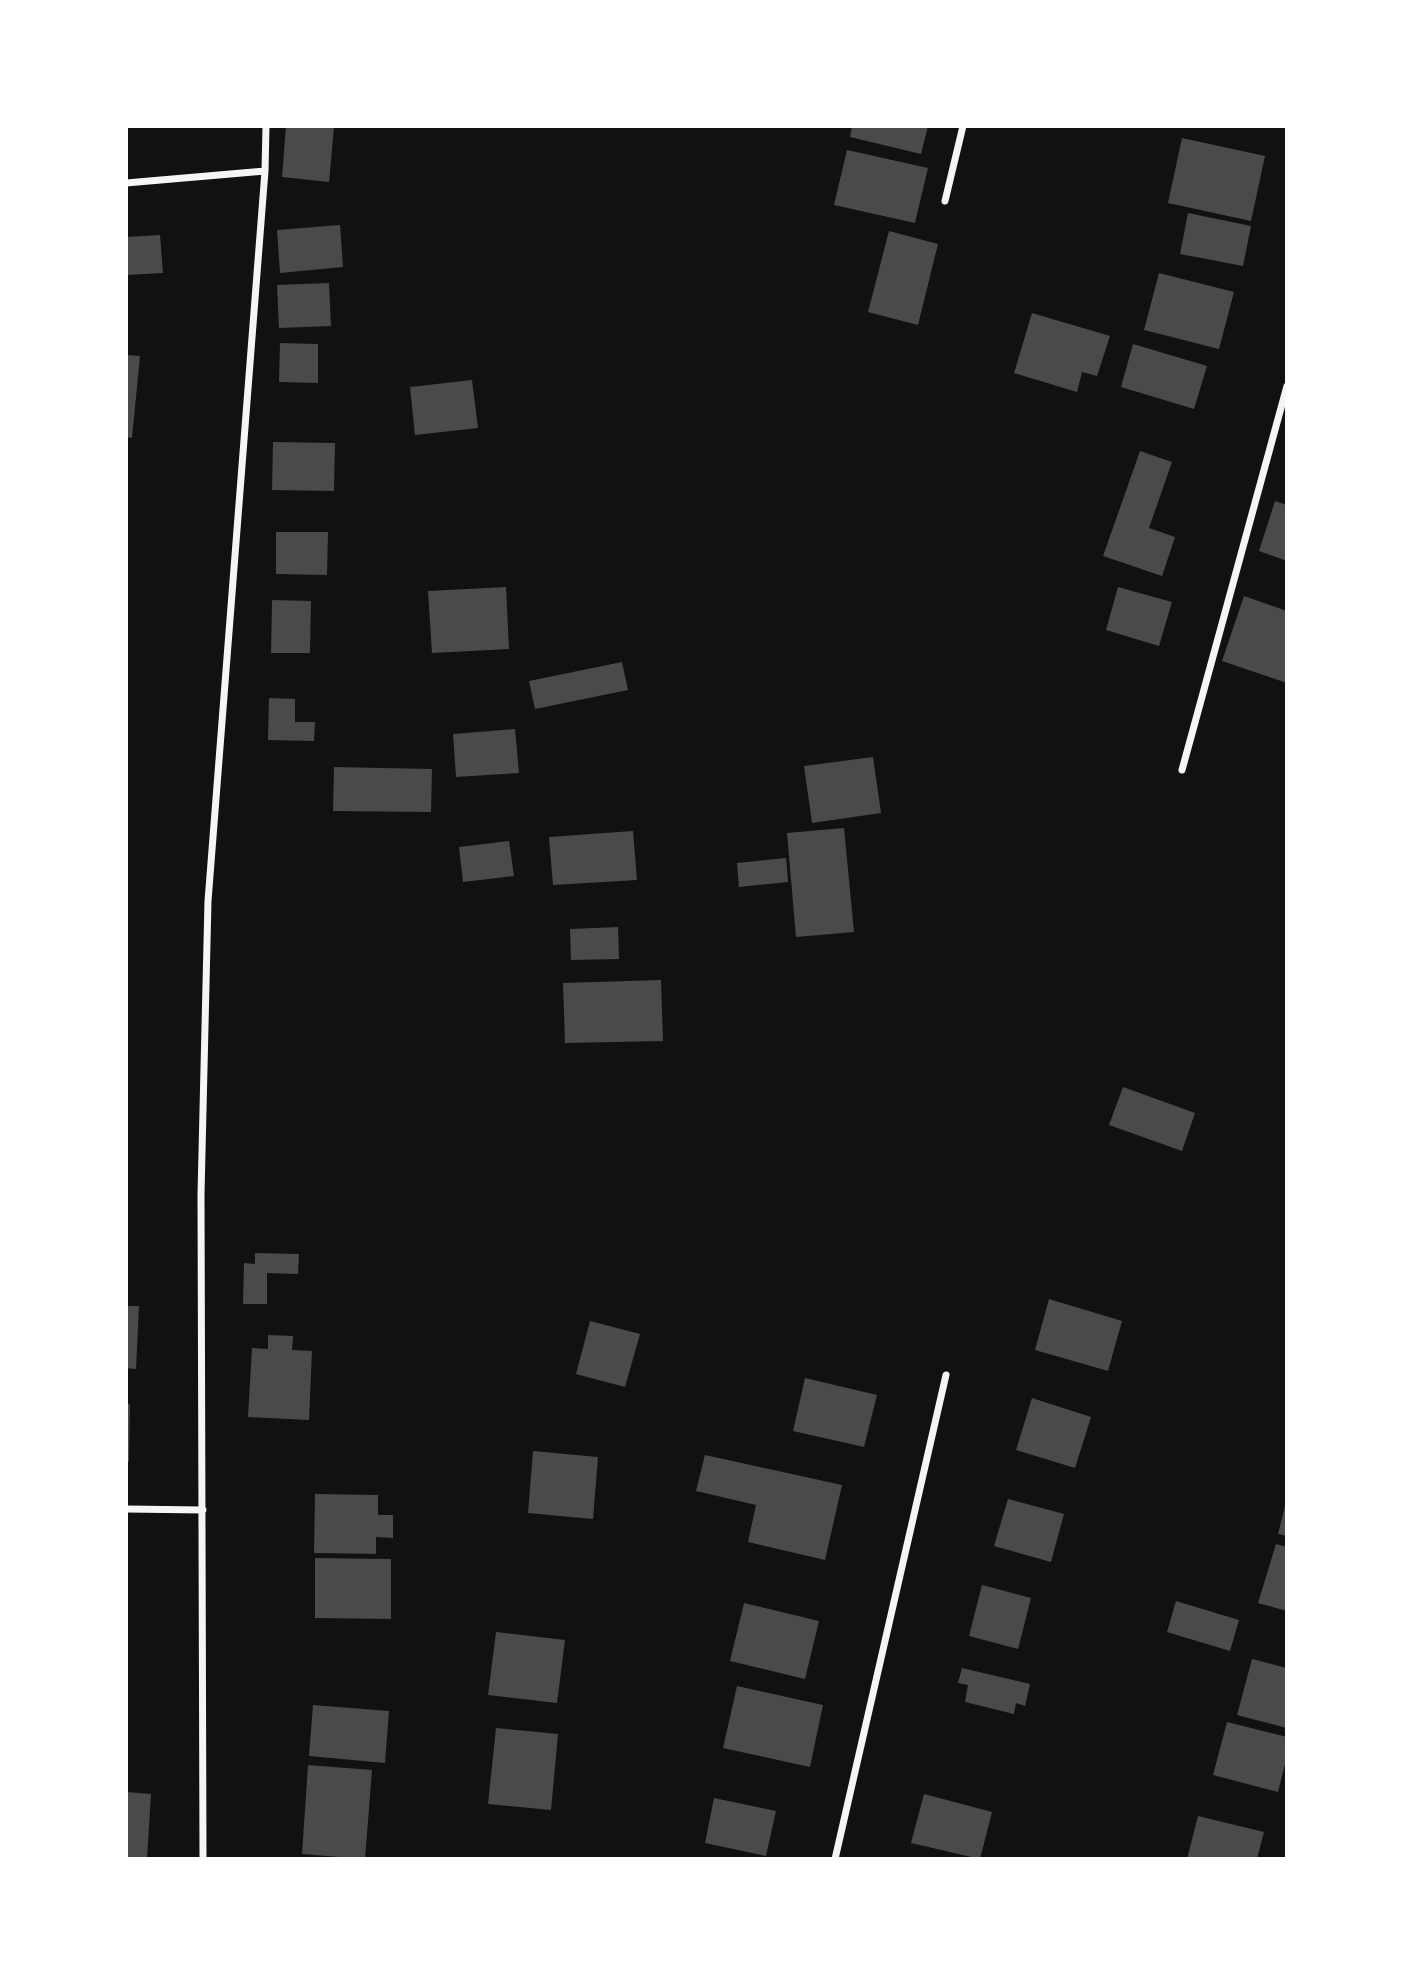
<!DOCTYPE html>
<html>
<head>
<meta charset="utf-8">
<style>
	body { margin:0 }
	#map { position:relative; width:1413px; height:1985px; overflow:hidden; background:#111; font-family:Ubuntu,sans-serif }
	canvas { display:block }
	.frame { position:absolute; inset:0; border:128px solid #fff; pointer-events:none }
</style>
</head>
<body>
<div id="map">
<canvas width="1413" height="1985"></canvas>
<div class="frame"></div>
</div>
<script>
const context = document.querySelector('canvas').getContext('2d');
context.lineJoin = 'round';
function fillPath(path, color) {
  context.fillStyle = color;
  context.fill(path, 'evenodd');
}
function poly(rows) {
  const path = new Path2D();
  for (const r of rows) {
    path.moveTo(r[0], r[1]);
    for (let i = 2; i < r.length; i += 2) path.lineTo(r[i], r[i + 1]);
  }
  return path;
}
function stroke(path, color, width, dash) {
  context.strokeStyle = color;
  context.lineWidth = width;
  context.lineCap = dash ? 'butt' : 'round';
  context.setLineDash(dash || []);
  context.stroke(path);
}
const building = poly([
	[286,126,334,127,329,182,282,177],
	[852,126,928,126,921,154,850,137],
	[1182,138,1265,156,1251,221,1168,203],
	[847,150,928,168,915,223,834,205],
	[1188,213,1251,226,1243,266,1180,254],
	[340,225,343,267,280,273,277,230],
	[889,231,938,244,918,325,868,312],
	[160,235,163,273,126,275,126,237],
	[1159,273,1234,292,1219,349,1144,330],
	[329,283,331,326,279,328,277,285],
	[1032,313,1110,336,1097,376,1082,372,1077,392,1014,373],
	[280,343,318,344,318,383,279,382],
	[1133,344,1207,366,1194,409,1121,387],
	[126,355,140,356,132,438,126,437],
	[472,380,478,428,415,435,410,387],
	[273,442,335,443,334,491,272,490],
	[1140,451,1172,462,1149,528,1175,537,1162,576,1103,556],
	[1275,501,1287,505,1287,561,1259,551],
	[276,532,328,532,327,575,276,574],
	[506,587,509,649,432,653,428,591],
	[1118,587,1172,602,1159,646,1106,630],
	[1244,596,1287,611,1287,683,1222,661],
	[272,600,311,601,310,653,271,653],
	[622,662,628,690,535,709,529,681],
	[269,698,295,699,295,722,315,722,314,741,268,740],
	[515,729,519,773,456,777,453,734],
	[873,757,881,813,812,823,804,766],
	[334,767,432,769,431,812,333,811],
	[844,828,854,932,796,937,787,833],
	[633,831,637,880,553,885,549,837],
	[509,841,514,876,463,882,459,847],
	[786,858,788,882,739,887,737,863],
	[618,927,619,959,571,960,570,929],
	[661,980,663,1041,565,1043,563,983],
	[1123,1087,1195,1113,1182,1151,1109,1125],
	[255,1253,299,1254,298,1274,267,1273,267,1304,243,1304,244,1263,255,1264],
	[1049,1299,1122,1321,1108,1371,1035,1350],
	[126,1306,139,1306,136,1369,126,1368],
	[590,1321,640,1334,625,1387,576,1374],
	[268,1335,293,1336,292,1350,312,1351,309,1420,248,1417,252,1348,268,1349],
	[805,1378,877,1395,864,1447,793,1431],
	[1032,1398,1091,1417,1075,1468,1016,1450],
	[126,1404,130,1404,129,1462,126,1462],
	[533,1451,598,1457,593,1519,528,1513],
	[705,1455,842,1485,825,1560,748,1542,756,1505,696,1491],
	[315,1494,378,1495,378,1515,393,1515,393,1538,376,1537,376,1554,314,1553],
	[1008,1499,1064,1514,1051,1562,994,1546],
	[1286,1502,1287,1502,1287,1536,1278,1534],
	[1276,1544,1287,1547,1287,1611,1258,1603],
	[315,1558,391,1559,391,1619,315,1618],
	[982,1585,1031,1598,1018,1649,969,1636],
	[1176,1601,1239,1620,1230,1651,1167,1632],
	[744,1603,819,1621,805,1679,730,1661],
	[496,1632,565,1640,557,1703,488,1695],
	[1252,1659,1287,1668,1287,1728,1237,1715],
	[962,1668,1030,1684,1025,1706,1016,1703,1014,1714,965,1702,968,1685,958,1683],
	[737,1686,823,1705,810,1767,723,1748],
	[313,1705,389,1711,385,1763,309,1756],
	[1227,1722,1287,1737,1287,1756,1278,1792,1213,1775],
	[496,1728,558,1734,551,1810,488,1804],
	[308,1765,372,1770,365,1859,302,1854],
	[126,1792,151,1794,147,1859,126,1859],
	[924,1794,992,1812,980,1859,911,1843],
	[714,1798,776,1811,766,1856,705,1843],
	[1198,1816,1264,1832,1257,1859,1187,1859]
]);
const minor = poly([
	[126,183,265,171],
	[945,201,963,126],
	[1182,770,1287,386],
	[126,1509,203,1510],
	[203,1859,201,1194,208,901,265,171,266,126],
	[835,1859,946,1375]
]);
fillPath(building, '#4a4a4a');
stroke(minor, '#f5f5f5', 7);
</script>
</body>
</html>
